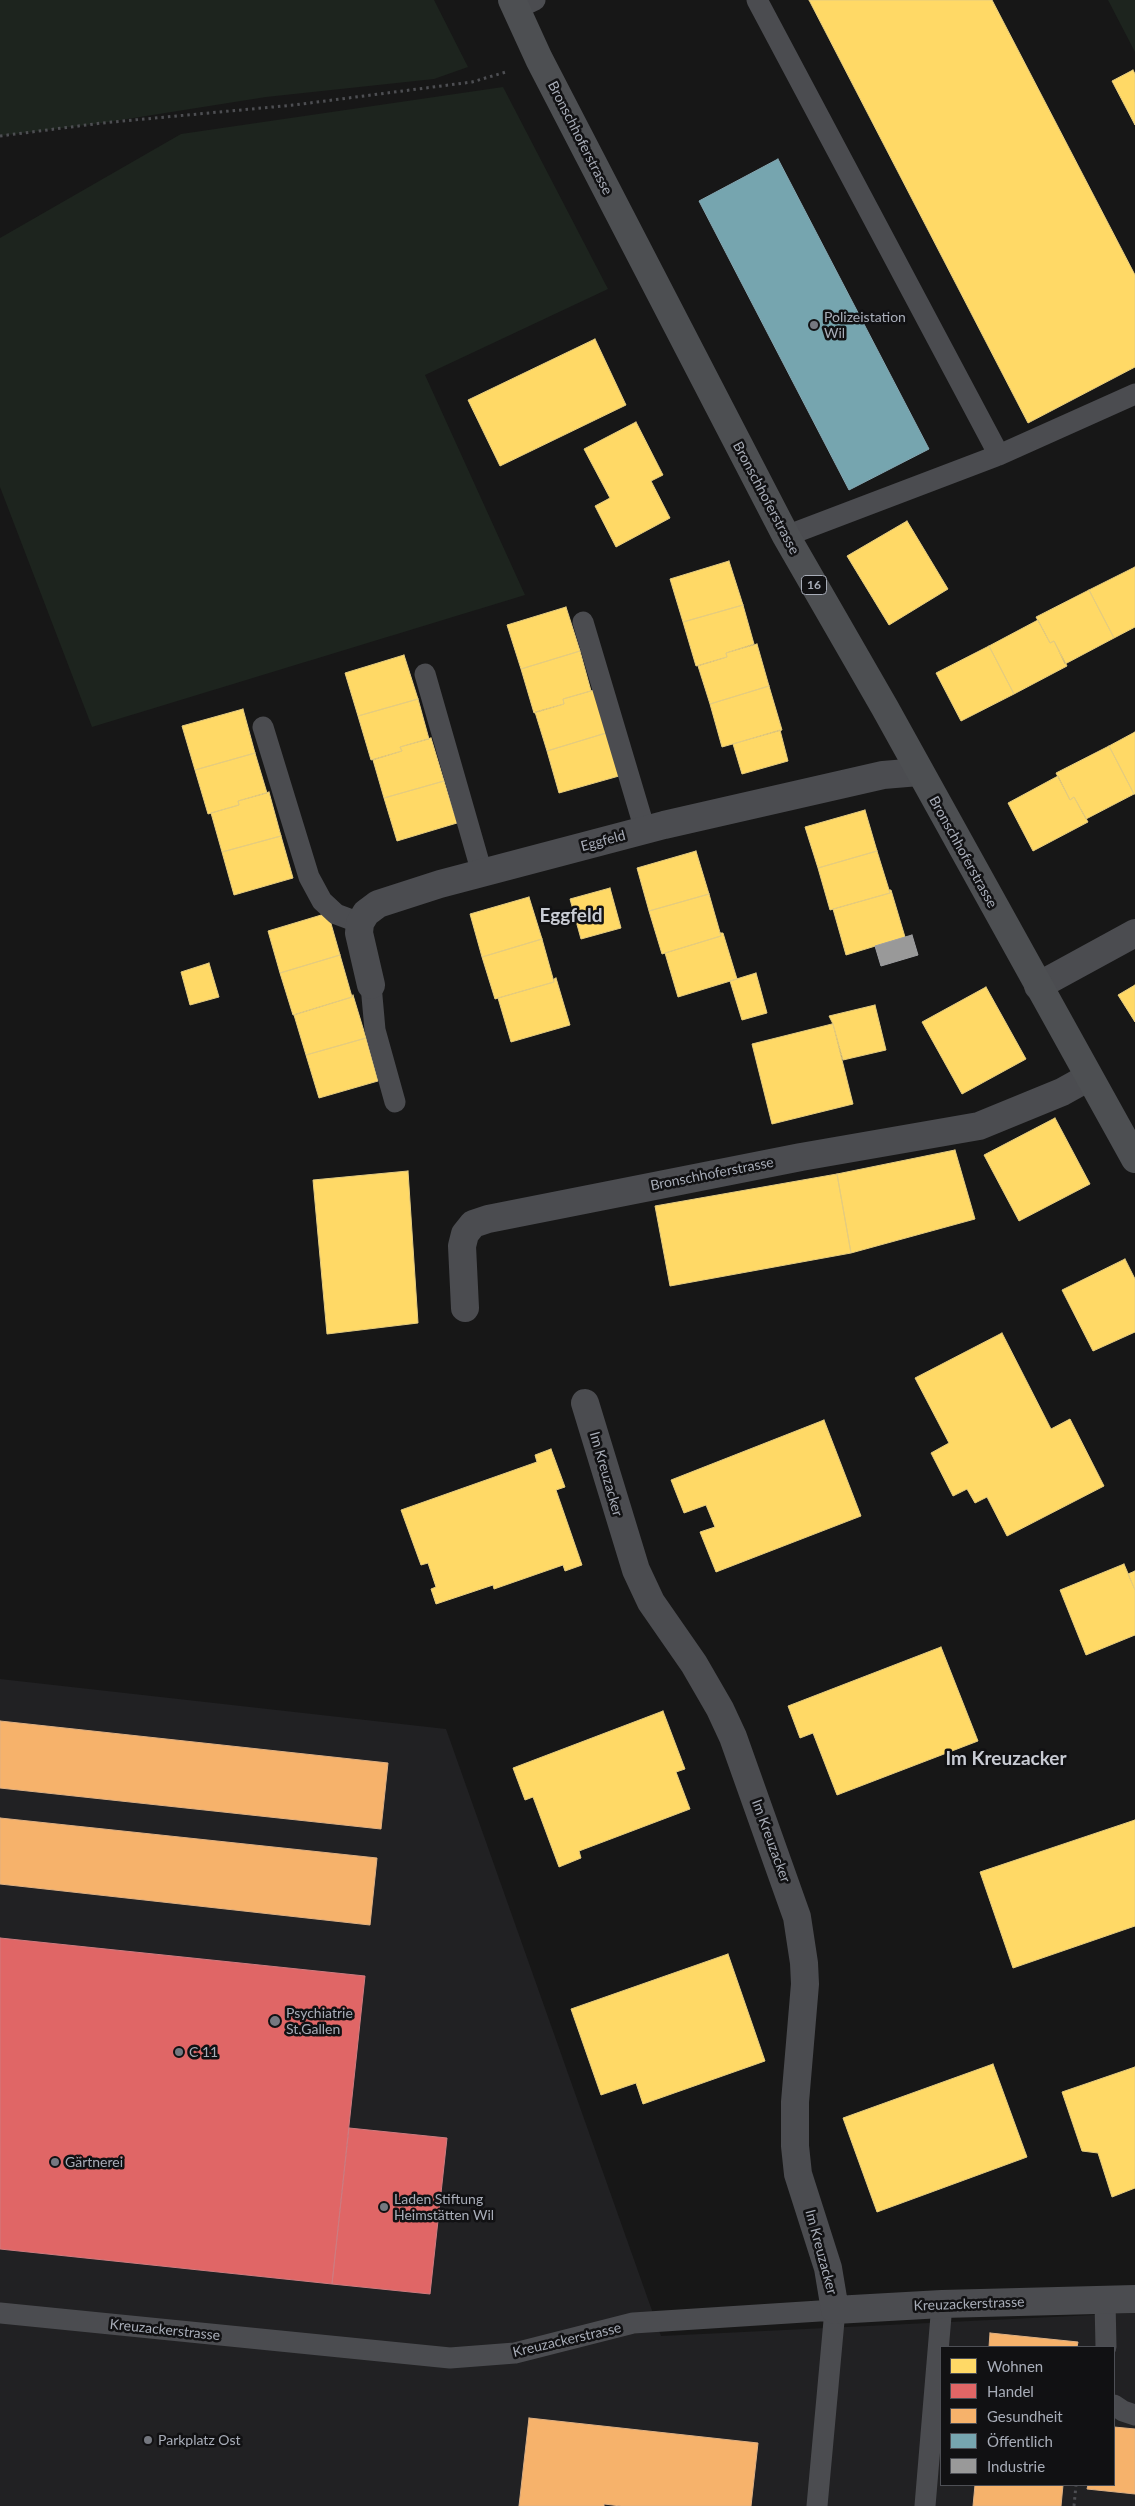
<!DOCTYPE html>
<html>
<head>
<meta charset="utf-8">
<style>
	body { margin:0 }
	#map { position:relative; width:1135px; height:2506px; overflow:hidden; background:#171717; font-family:Lato,sans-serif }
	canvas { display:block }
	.legend { position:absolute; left:940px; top:2346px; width:175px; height:140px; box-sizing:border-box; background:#111113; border:1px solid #4d4f55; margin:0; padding:6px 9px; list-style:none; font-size:15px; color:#a8adb8 }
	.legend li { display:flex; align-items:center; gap:10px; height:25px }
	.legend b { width:25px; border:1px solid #4d4f55 }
</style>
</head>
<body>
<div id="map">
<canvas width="1135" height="2506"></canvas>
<ul class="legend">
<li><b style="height:14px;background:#ffd966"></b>Wohnen</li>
<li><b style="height:14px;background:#e06666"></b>Handel</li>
<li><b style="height:14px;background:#f6b26b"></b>Gesundheit</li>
<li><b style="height:14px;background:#76a5af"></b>Öffentlich</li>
<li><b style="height:14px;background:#999"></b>Industrie</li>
</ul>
</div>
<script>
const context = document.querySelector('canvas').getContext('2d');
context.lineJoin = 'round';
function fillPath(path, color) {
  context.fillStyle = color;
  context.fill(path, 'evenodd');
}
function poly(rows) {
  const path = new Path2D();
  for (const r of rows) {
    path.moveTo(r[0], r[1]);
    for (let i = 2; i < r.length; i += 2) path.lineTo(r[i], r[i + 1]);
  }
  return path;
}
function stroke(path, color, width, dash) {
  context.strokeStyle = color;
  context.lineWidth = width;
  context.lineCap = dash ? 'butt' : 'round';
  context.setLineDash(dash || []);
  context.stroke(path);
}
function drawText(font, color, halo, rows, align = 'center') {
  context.font = font + ' Lato,sans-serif';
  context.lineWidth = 5;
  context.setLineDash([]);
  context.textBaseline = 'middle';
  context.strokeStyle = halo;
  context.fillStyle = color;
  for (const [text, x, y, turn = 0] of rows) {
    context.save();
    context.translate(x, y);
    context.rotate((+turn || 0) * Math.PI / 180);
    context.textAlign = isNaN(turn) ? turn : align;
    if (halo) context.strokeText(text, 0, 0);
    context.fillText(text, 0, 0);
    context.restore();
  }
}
const built = poly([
	[0,1679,446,1729,661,2336,1135,2313,1135,2506,0,2506],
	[941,2347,1114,2347,1114,2485,941,2485]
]);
const green = poly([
	[0,0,434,0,468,67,434,79,266,97,102,123,0,136],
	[1108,0,1135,0,1135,52],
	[503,87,608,289,425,375,525,595,92,727,0,487,0,238,181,134]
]);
const homes = poly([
	[809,0,992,0,1135,275,1135,367,1028,423,809,0],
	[1133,70,1135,74,1135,125,1112,81,1133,70],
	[595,339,626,405,500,466,468,400,595,339],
	[636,422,663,475,651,481,670,518,616,547,595,506,610,498,584,449,636,422],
	[907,521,948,589,889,625,847,556,907,521],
	[729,561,743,605,683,622,670,579,729,561],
	[1135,567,1135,627,1114,638,1089,590,1135,567],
	[1089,590,1114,638,1065,664,1054,641,1050,643,1036,617,1089,590],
	[743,605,754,644,726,653,727,657,696,666,683,622,743,605],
	[566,607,580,651,521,669,507,625,566,607],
	[1038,620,1050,643,1054,641,1067,666,1014,694,989,646,1038,620],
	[757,644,769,686,710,704,698,666,727,657,726,653,757,644],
	[989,646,1014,694,961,721,936,673,989,646],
	[580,651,591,691,563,699,564,704,534,713,521,669,580,651],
	[404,655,418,699,358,716,345,673,404,655],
	[769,686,782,730,722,747,710,704,769,686],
	[594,690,606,733,547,751,535,712,564,704,563,699,594,690],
	[418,699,429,739,400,747,402,751,371,760,358,716,418,699],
	[243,709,255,753,195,770,182,726,243,709],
	[780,730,788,761,742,774,733,744,780,730],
	[1135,732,1135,794,1134,794,1109,746,1135,732],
	[606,733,619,776,559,793,547,751,606,733],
	[431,738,444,781,384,798,373,760,402,751,400,747,431,738],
	[1109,746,1134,794,1086,819,1074,797,1070,800,1056,773,1109,746],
	[255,753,267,793,238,801,239,805,208,814,195,770,255,753],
	[1058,776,1070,800,1074,797,1088,822,1033,851,1008,803,1058,776],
	[444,781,457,823,397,841,384,798,444,781],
	[269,792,281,836,222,852,211,813,239,805,238,801,269,792],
	[865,810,877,851,818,868,805,827,865,810],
	[281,836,293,878,234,895,222,852,281,836],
	[696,851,709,894,649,911,637,868,696,851],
	[877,851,890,893,830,910,818,868,877,851],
	[610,888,621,928,581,939,570,899,610,888],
	[889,890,891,890,905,937,846,955,833,909,890,893,889,890],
	[709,894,721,936,662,954,649,911,709,894],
	[529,897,542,939,482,957,470,914,529,897],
	[328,913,340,955,280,973,268,931,328,913],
	[720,933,723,933,737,979,678,997,665,953,721,936,720,933],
	[542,939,554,982,495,999,482,957,542,939],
	[340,955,352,997,293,1015,280,973,340,955],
	[209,963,219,997,190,1005,181,972,209,963],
	[756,973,767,1013,742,1020,730,981,756,973],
	[556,978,570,1025,511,1042,498,998,554,982,554,979,556,978],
	[1135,985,1135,1022,1118,995,1135,985],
	[986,987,1026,1059,962,1094,922,1022,986,987],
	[353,995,366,1038,306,1055,294,1015,352,997,353,995],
	[875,1005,886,1050,843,1060,833,1024,829,1016,875,1005],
	[832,1024,833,1024,853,1104,772,1124,752,1044,832,1024],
	[366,1038,378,1081,319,1098,306,1055,366,1038],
	[1055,1118,1090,1184,1019,1221,984,1155,1055,1118],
	[955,1150,975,1219,851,1253,837,1174,955,1150],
	[408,1171,418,1323,327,1334,313,1180,408,1171],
	[837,1174,851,1253,670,1286,655,1206,837,1174],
	[1125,1259,1135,1279,1135,1332,1093,1351,1062,1290,1125,1259],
	[1002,1333,1051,1429,1070,1419,1104,1486,1007,1536,987,1497,975,1503,967,1489,953,1496,931,1453,949,1443,915,1378,1002,1333],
	[824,1420,861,1516,716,1572,700,1532,715,1527,706,1505,684,1513,671,1480,824,1420],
	[551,1449,565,1487,556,1490,582,1565,565,1571,563,1565,494,1589,493,1585,436,1604,431,1589,436,1587,428,1563,421,1565,401,1510,537,1462,535,1455,551,1449],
	[1124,1564,1135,1590,1135,1635,1086,1655,1060,1590,1124,1564],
	[1135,1571,1135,1590,1128,1574,1135,1571],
	[941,1647,978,1741,837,1795,813,1733,800,1738,788,1706,941,1647],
	[663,1711,685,1769,676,1772,690,1809,579,1851,581,1858,559,1867,533,1797,525,1800,513,1768,663,1711],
	[1135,1820,1135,1926,1013,1968,980,1872,1135,1820],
	[728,1954,765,2061,643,2104,636,2083,601,2095,571,2009,728,1954],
	[993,2064,1027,2157,877,2212,843,2118,993,2064],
	[1135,2067,1135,2188,1112,2197,1098,2153,1082,2151,1062,2092,1135,2067]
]);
const shops = poly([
	[0,1938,365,1976,332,2284,0,2249,0,1938],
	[349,2128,447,2138,430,2294,332,2284,349,2128]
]);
const health = poly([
	[0,1721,388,1763,381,1829,0,1788,0,1721],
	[0,1818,377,1858,370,1925,0,1884,0,1818],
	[990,2333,1078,2342,1077,2347,989,2347,990,2333],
	[529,2418,758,2443,751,2506,621,2506,604,2504,604,2506,519,2506,529,2418],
	[1114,2427,1135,2429,1135,2494,1087,2489,1088,2485,1114,2485,1114,2427],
	[975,2485,1063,2485,1061,2506,973,2506,975,2485]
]);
const public = poly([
	[778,159,929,449,849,490,699,201,778,159]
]);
const industry = poly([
	[912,935,918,955,881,966,875,946,912,935]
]);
const path = poly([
	[0,136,102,123,294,105,472,82,506,72],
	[1074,2506,1076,2485]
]);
const lane = poly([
	[757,0,999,455],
	[516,9,535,0],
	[786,536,999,455,1135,394],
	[583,622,645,830],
	[425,674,482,873],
	[263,727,309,877,322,901,336,914,360,923],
	[371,985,375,1030,395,1102],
	[1105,2301,1106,2347],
	[0,2313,450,2358,515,2353,633,2323,835,2310,817,2506],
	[1114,2405,1123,2411,1135,2415],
	[925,2506,942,2304]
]);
const street = poly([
	[371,985,359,933,360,923,366,913,378,904,440,884,664,825,883,775,919,772],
	[1038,986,1135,933],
	[465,1308,462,1246,465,1234,473,1224,488,1219,801,1157,979,1126,1062,1092,1089,1077],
	[585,1403,636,1570,651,1602,694,1664,720,1709,733,1737,797,1917,804,1963,805,1984,795,2102,795,2146,798,2174,828,2268,835,2310,942,2304,1135,2299]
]);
const primary = poly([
	[512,0,539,59,786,536,885,708,1135,1159]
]);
const markers = [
	[814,325,5,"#757880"],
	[275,2021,6,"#757880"],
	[179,2052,5,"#757880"],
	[55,2162,5,"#757880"],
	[384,2207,5,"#757880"],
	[148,2440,5,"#757880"]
];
const shields = [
	[814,585,25]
];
const shieldNames = [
	["16",814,585]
];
const streetNames = [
	["Bronschhoferstrasse",580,138,63],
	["Bronschhoferstrasse",766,498,62],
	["Eggfeld",603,841,-15],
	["Bronschhoferstrasse",963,852,61],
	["Bronschhoferstrasse",712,1174,-11],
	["Im Kreuzacker",606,1474,74],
	["Im Kreuzacker",771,1841,70],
	["Im Kreuzacker",821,2252,75],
	["Kreuzackerstrasse",969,2304,-2],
	["Kreuzackerstrasse",165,2330,6],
	["Kreuzackerstrasse",567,2340,-13]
];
const poiNames = [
	["Polizeistation",824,317],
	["Wil",824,333],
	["Psychiatrie",286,2013],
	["St.Gallen",286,2029],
	["C 11",189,2052],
	["Gärtnerei",65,2162],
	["Laden Stiftung",394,2199],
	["Heimstätten Wil",394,2215],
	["Parkplatz Ost",158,2440]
];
const districtNames = [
	["Eggfeld",571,916],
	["Im Kreuzacker",1006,1759]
];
fillPath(built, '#212123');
fillPath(green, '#1d241e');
fillPath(homes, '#ffd966');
stroke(homes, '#e5cc7f', 1);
fillPath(shops, '#e06666');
stroke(shops, '#cf7b7f', 1);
fillPath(health, '#f6b26b');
stroke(health, '#dfb082', 1);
fillPath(public, '#76a5af');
stroke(public, '#85a7b2', 1);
fillPath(industry, '#999');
stroke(industry, '#9e9fa2', 1);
stroke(path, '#4d4e52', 3, [2.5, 4]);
stroke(lane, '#4b4c50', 21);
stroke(street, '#4b4c50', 28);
stroke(primary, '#4d4f52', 28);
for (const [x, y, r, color] of markers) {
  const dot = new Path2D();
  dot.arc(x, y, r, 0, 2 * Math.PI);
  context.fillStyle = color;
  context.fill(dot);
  stroke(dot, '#111113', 2);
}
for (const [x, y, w] of shields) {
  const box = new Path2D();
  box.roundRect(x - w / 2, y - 9.5, w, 19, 4);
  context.fillStyle = '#111113';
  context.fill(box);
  stroke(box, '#a8adb8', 1);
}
drawText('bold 12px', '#a8adb8', null, shieldNames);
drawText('14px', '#a8adb8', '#111113', streetNames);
drawText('14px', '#a8adb8', '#111113', poiNames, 'left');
drawText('bold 19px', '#c9ccd4', '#111113', districtNames);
</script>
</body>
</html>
